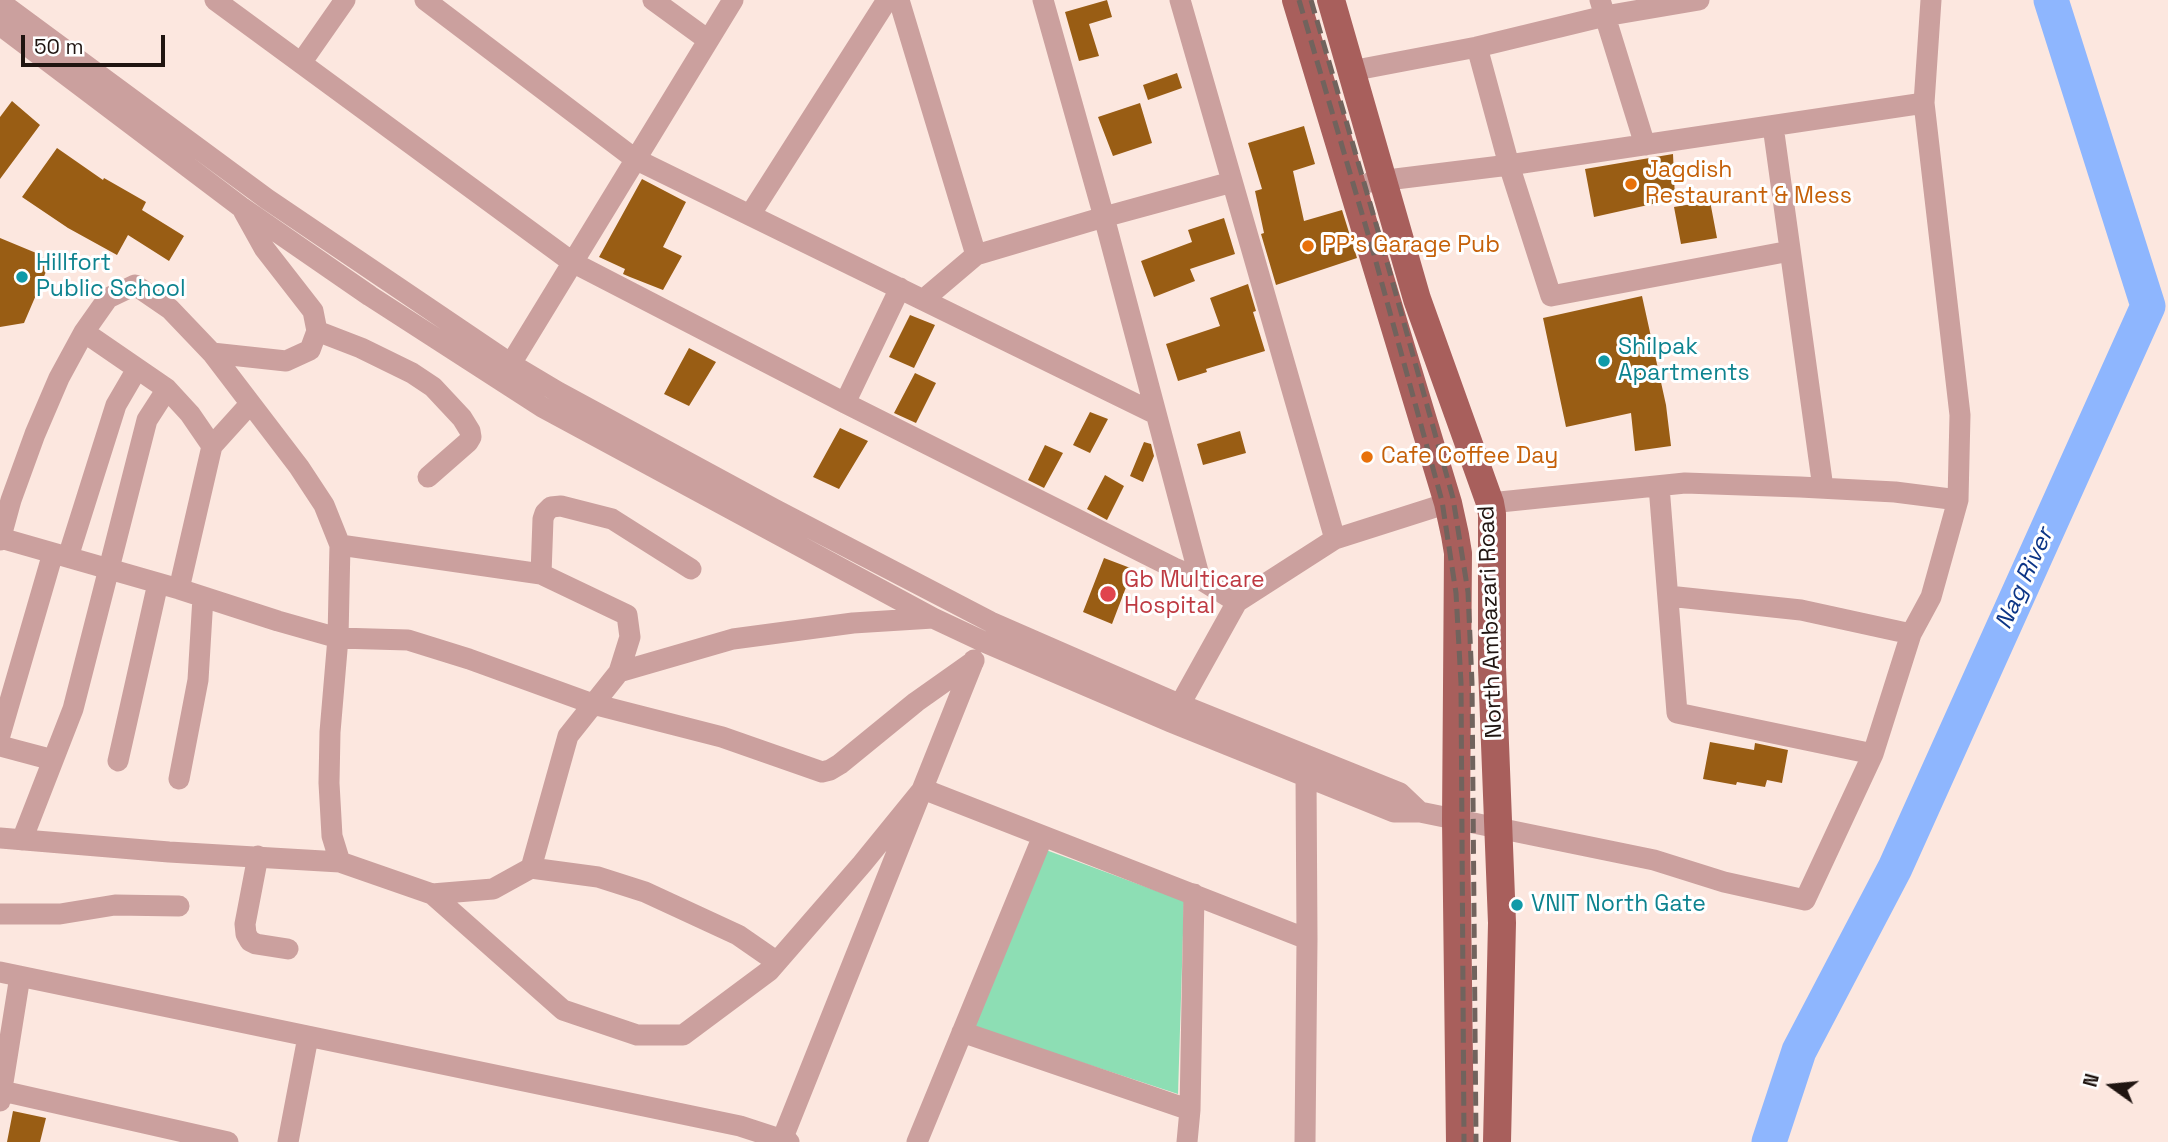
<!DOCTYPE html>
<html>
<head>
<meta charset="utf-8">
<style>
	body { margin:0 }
	#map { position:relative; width:2168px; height:1142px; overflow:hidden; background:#fce7df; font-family:"Space Grotesk",sans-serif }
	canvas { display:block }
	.north { position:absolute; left:2077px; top:1051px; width:70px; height:70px; -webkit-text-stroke:5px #fff; paint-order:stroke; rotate:285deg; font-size:19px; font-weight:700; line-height:28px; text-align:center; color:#201511 }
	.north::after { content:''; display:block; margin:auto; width:24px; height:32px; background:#201511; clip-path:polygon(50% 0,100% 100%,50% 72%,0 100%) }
	.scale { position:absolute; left:21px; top:35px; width:144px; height:32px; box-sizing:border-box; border:4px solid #201511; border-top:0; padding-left:9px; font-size:21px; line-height:24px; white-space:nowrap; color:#201511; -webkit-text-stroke:5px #fff; paint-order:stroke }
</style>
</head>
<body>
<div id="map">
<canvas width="2168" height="1142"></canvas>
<div class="north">N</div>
<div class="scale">50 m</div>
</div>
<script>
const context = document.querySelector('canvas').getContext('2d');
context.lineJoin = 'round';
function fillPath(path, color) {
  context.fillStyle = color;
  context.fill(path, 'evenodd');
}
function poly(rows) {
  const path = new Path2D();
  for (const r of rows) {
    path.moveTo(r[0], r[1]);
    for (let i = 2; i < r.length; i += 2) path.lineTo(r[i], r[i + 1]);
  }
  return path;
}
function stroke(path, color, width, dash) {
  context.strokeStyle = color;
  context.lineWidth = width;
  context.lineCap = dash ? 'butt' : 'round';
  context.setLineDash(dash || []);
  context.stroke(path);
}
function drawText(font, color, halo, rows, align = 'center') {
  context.font = font + ' "Space Grotesk",sans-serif';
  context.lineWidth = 6;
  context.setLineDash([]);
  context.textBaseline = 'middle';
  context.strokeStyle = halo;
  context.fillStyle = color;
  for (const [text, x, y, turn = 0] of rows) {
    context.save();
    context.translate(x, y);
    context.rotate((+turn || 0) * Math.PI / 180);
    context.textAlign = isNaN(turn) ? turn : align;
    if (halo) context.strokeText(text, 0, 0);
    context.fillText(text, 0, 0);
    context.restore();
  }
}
const green = poly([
	[1046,850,1184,901,1178,1094,971,1026]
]);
const river = poly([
	[1769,1142,1799,1051,1895,868,2148,306,2051,0]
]);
const building = poly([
	[1107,0,1112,17,1089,24,1099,56,1079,61,1065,12],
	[1177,73,1182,88,1148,100,1143,85],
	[12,101,40,125,0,179,0,117],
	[1140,103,1152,143,1113,156,1098,117],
	[1304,126,1315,164,1293,171,1304,221,1342,210,1357,258,1276,285,1261,234,1264,233,1255,191,1262,189,1248,143],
	[57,148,103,180,104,178,146,202,142,210,184,236,169,261,128,235,117,255,68,228,22,197],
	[1673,154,1675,199,1594,217,1585,169],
	[642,179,686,202,663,247,682,256,663,290,630,277,623,274,625,269,599,257],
	[1710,201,1717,238,1681,244,1674,207],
	[1224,218,1235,254,1190,269,1195,281,1154,297,1141,261,1192,242,1188,230],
	[0,238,41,255,48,267,24,323,0,327],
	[1248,284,1256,311,1253,312,1265,351,1206,369,1207,372,1178,381,1166,344,1220,326,1210,298],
	[1642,296,1666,405,1671,446,1635,451,1631,413,1566,427,1543,318],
	[910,315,935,325,914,368,889,357],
	[689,348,716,362,689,406,664,394],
	[915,373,936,383,916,423,894,413],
	[1090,412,1108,419,1090,453,1073,445],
	[840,428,868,441,839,489,813,477],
	[1240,431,1246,453,1203,465,1197,444],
	[1144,442,1151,444,1154,456,1143,482,1130,476],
	[1045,445,1063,453,1044,488,1028,480],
	[1105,475,1124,486,1107,520,1087,509],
	[1104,558,1133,569,1112,624,1083,612],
	[1710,742,1754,750,1755,743,1788,750,1782,783,1767,780,1765,787,1737,782,1736,785,1703,779],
	[13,1111,46,1118,40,1142,7,1142]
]);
const minor = poly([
	[215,0,572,262,845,403,1174,568,1200,579],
	[425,0,635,159,1156,414],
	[653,0,708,40],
	[899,0,976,255],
	[1043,0,1104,217,1200,579,1237,602],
	[1180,0,1335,539],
	[1600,0,1645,145],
	[0,2,267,199,511,364,558,392,774,509,991,622,1179,704,1400,793,1420,812],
	[0,25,241,207,370,296,542,407,933,618,982,641,1171,722,1394,812,1420,812,1654,860,1724,882,1805,900,1873,754],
	[1477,47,1509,165,1551,296,1790,251],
	[301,63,345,0],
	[1351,71,1477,47,1605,16,1699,0],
	[1924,103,1931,0],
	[1773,126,1823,488],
	[1371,182,1509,165,1924,103,1960,415,1958,500,1895,492,1800,487,1685,483,1490,503],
	[750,215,887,0],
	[923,300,976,255,1104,217,1232,182],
	[317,331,361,348,412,373,433,387,462,418,470,431,471,437,468,442,428,477],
	[84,332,167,389,190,414,212,446,179,589],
	[212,353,299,467,324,505,340,545,338,638,330,732,329,783,332,836,340,862,432,894,563,1010,637,1035,683,1035,769,971,862,864,923,789,1307,939],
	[504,375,733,0],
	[845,403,900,288],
	[212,446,250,404],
	[1659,486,1677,713,1873,754,1911,634,1931,597,1958,500],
	[1,538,179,589,278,621,338,638,408,640,469,659,593,704,722,737,822,772,830,770,840,764,916,702,974,661],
	[0,540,11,500,35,434,59,378,84,332,108,298,135,285,170,309,212,353,286,361,310,350,317,331,313,311,264,248,244,212],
	[340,545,541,574,627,615,630,637,619,672,568,736,531,868,493,889,432,894],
	[68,557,116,405,137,369],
	[541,574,543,519,545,513,551,507,561,506,612,519,691,569],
	[1668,596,1801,610,1911,634],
	[619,672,733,639,853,623,933,618],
	[1173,717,1237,602,1335,539,1448,503],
	[0,735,53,553],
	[0,746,53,760],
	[118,761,158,583],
	[179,779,198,680,203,597],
	[0,838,169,852,340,862],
	[22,840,73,709,147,420,167,389],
	[258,856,245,924,246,934,250,941,256,944,288,949],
	[531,868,598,877,645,892,738,935,777,962],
	[0,914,60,914,115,905,179,906],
	[0,972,740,1126,789,1142],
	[962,1032,1190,1110],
	[2,1091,228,1142],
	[0,1101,20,976],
	[782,1140,974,660],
	[288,1142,308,1037],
	[917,1142,1043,836],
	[1187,1142,1190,1110,1194,894],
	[1305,1142,1307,939,1306,776]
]);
const major = poly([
	[1296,0,1448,503,1455,535,1458,553,1456,820,1460,1142],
	[1331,0,1417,299,1490,503,1492,514,1492,667,1502,923,1497,1142]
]);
const rail = poly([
	[1299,0,1373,251,1442,501,1456,593,1461,683,1464,1142],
	[1311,0,1383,248,1453,498,1468,592,1472,683,1476,1142]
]);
const markers = [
	[1631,184,7,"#e8710a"],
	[1308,246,7,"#e8710a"],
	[22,277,7,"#0f9aa8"],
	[1604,361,7,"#0f9aa8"],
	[1367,457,7,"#e8710a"],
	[1108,594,9,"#e0444e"],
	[1517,905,7,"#0f9aa8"]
];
const foodNames = [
	["Jagdish",1645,171],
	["Restaurant & Mess",1645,197],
	["PP's Garage Pub",1322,246],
	["Cafe Coffee Day",1381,457]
];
const cultureNames = [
	["Hillfort",36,264],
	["Public School",36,290],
	["Shilpak",1618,348],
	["Apartments",1618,374],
	["VNIT North Gate",1531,905]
];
const healthNames = [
	["Gb Multicare",1124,581],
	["Hospital",1124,607]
];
const streetNames = [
	["North Ambazari Road",1491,622,-92]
];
const waterNames = [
	["Nag River",2025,579,-66]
];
fillPath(green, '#8ddeb4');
stroke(river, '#8eb6fe', 35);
fillPath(building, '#995d14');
stroke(minor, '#cba09e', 21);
stroke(major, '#a85f5c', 28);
stroke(rail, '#71635d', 5, [14, 7]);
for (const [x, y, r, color] of markers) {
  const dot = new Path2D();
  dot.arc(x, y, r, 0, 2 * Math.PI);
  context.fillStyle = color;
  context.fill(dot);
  stroke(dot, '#fff', 2.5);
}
drawText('23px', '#c56008', '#fff', foodNames, 'left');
drawText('23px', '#0d838f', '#fff', cultureNames, 'left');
drawText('23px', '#be3a42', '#fff', healthNames, 'left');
drawText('23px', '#201511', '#fff', streetNames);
drawText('italic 24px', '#0d3687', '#fff', waterNames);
</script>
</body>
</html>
